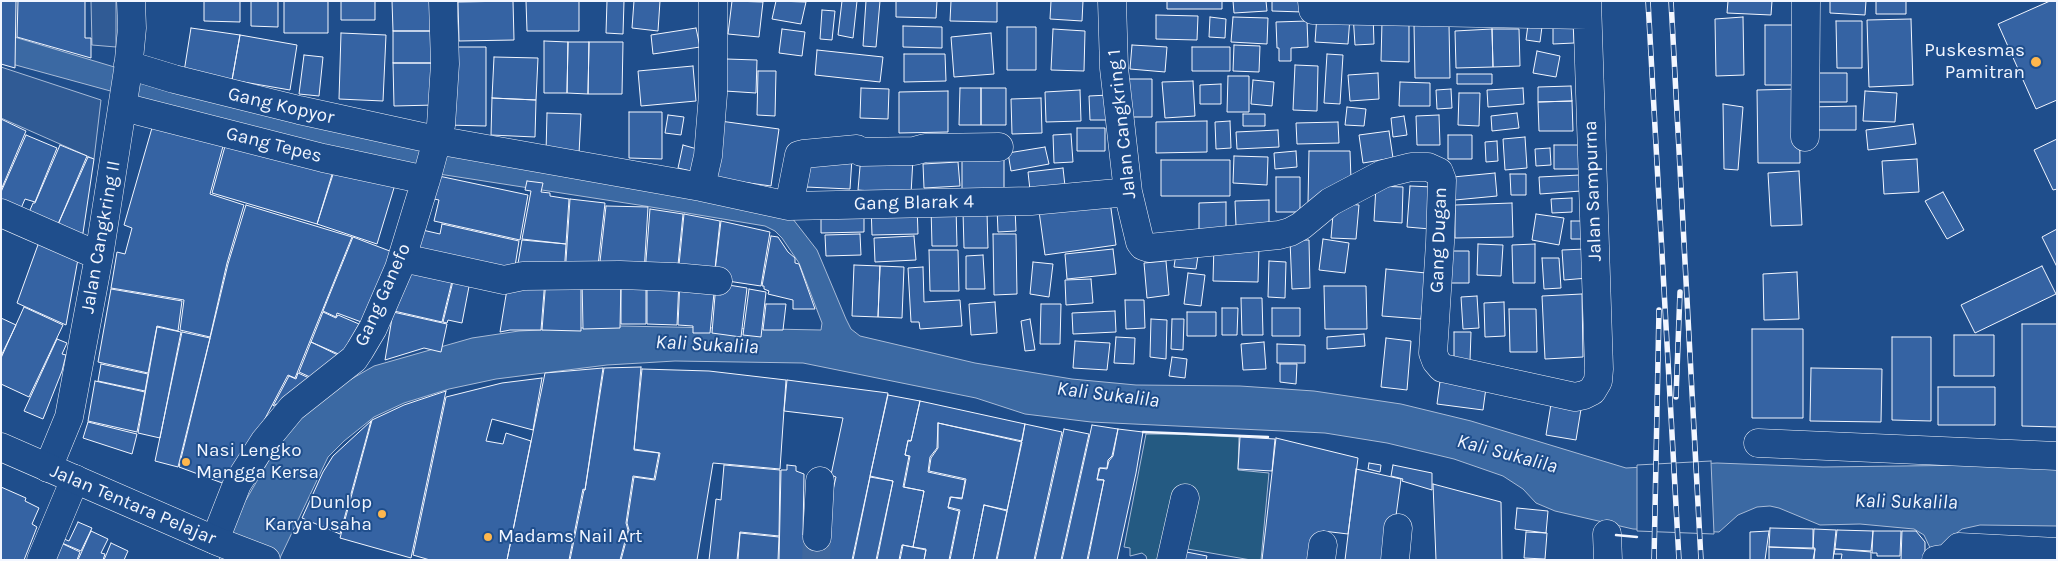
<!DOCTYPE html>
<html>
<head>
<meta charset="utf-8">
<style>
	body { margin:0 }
	#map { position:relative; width:2058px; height:561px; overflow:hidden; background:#1f4e8c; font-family:Karla,sans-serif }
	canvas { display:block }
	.frame { position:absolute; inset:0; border:2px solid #f2f6ff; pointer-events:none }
</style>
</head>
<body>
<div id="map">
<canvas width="2058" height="561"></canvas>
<div class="frame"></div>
</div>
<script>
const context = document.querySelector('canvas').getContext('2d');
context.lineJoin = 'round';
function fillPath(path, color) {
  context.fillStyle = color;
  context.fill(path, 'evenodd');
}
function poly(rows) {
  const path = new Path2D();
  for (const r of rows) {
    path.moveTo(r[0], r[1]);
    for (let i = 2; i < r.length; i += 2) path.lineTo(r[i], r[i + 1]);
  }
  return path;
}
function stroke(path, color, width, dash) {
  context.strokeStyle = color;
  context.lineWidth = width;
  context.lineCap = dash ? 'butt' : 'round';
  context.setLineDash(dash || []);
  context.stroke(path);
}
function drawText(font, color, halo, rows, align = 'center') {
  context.font = font + ' Karla,sans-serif';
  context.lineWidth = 4;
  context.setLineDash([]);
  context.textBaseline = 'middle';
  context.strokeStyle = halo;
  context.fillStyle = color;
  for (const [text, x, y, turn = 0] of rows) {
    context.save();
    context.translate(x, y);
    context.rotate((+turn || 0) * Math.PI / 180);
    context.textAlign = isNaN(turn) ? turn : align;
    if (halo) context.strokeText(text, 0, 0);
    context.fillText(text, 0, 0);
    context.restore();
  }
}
const green = poly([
	[1146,434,1174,434,1239,437,1238,470,1269,473,1261,560,1251,560,1176,547,1161,559,1147,560,1146,556,1142,553,1130,556,1130,548,1124,547,1146,434]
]);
const parking = poly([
	[91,1,116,1,116,47,92,45,91,1],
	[1,67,101,100,94,159,1,118,1,67]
]);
const water = poly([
	[1,33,141,75,789,214,817,250,846,319,851,329,860,336,975,363,1072,379,1136,385,1240,386,1314,391,1401,404,1471,421,1626,468,1717,463,1823,467,2057,464,2057,526,1980,525,1962,529,1932,552,1924,535,1914,529,1860,524,1820,525,1779,508,1770,506,1757,507,1738,515,1719,532,1633,529,1555,511,1536,503,1523,489,1503,476,1454,459,1387,443,1325,433,1091,422,1025,414,976,398,803,363,675,361,607,365,496,379,449,389,404,403,374,417,344,441,328,457,279,560,219,560,238,507,246,500,280,441,302,413,327,393,374,366,472,338,519,331,620,326,821,330,822,323,799,263,782,238,775,231,765,226,645,206,439,174,271,135,1,61,1,33]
]);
const pier = poly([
	[1711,461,1714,534,1637,531,1637,465,1711,461]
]);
const building = poly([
	[1,1,16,1,15,68,1,64,1,1],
	[18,1,85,1,85,38,91,38,91,58,17,37,18,1],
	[204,1,240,1,240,22,204,21,204,1],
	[251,1,278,1,278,27,251,26,251,1],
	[284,1,328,1,328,33,284,33,284,1],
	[341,1,375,1,375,20,341,20,341,1],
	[392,1,434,1,434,31,393,31,392,1],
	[513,1,514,40,459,41,458,2,513,1],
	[526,1,579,1,579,31,527,31,526,1],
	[607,1,624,1,623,34,606,33,607,1],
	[634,1,660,1,658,31,632,28,634,1],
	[732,1,763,2,759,37,728,34,732,1],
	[776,1,806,2,801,24,772,19,776,1],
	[842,1,857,1,853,38,838,35,842,1],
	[866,1,880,1,876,47,863,46,866,1],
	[896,1,937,1,936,18,896,17,896,1],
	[951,1,997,1,997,22,950,21,951,1],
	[1051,1,1083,1,1082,21,1050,19,1051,1],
	[1167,1,1222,1,1222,9,1167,9,1167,1],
	[1233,1,1266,1,1267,11,1234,13,1233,1],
	[1272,1,1303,1,1303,12,1272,11,1272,1],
	[1728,1,1772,1,1771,15,1727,13,1728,1],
	[1830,1,1866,1,1865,15,1830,13,1830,1],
	[1876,1,1906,1,1906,14,1876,14,1876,1],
	[2050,1,2057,1,2057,100,2036,109,1998,24,2050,1],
	[822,10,835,11,832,40,820,39,822,10],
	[1373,13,1374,44,1355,45,1353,14,1373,13],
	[1156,15,1198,16,1197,40,1156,39,1156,15],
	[1317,15,1350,17,1348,44,1315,42,1317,15],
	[1210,17,1226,19,1225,38,1209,37,1210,17],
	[1233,17,1268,18,1267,44,1231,42,1233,17],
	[1529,17,1543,19,1540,42,1526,40,1529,17],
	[1743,17,1744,75,1716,76,1715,19,1743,17],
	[1911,19,1913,85,1869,87,1867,20,1911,19],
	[1307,21,1308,47,1291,48,1291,61,1279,61,1279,48,1277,48,1276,22,1307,21],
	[1553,21,1573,21,1574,43,1553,44,1553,21],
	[1836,21,1862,21,1862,68,1837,68,1836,21],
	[1382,22,1409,22,1409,62,1381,61,1382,22],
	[1449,24,1450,78,1415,78,1414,25,1449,24],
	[1765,25,1795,25,1795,85,1765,85,1765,25],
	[903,26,942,27,942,48,903,47,903,26],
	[1007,27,1036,27,1036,70,1007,70,1007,27],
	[191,28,240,35,232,80,184,72,191,28],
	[696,28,700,47,653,54,651,35,696,28],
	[782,29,805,32,802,56,779,53,782,29],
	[1053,29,1085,31,1084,71,1051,70,1053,29],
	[1492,29,1493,67,1456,68,1455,31,1492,29],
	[1492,29,1519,29,1520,66,1493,67,1492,29],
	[393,31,434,31,435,63,393,63,393,31],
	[341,33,386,35,383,101,339,99,341,33],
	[991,33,994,74,954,77,951,37,991,33],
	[240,35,297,45,290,90,232,80,240,35],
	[544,41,568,42,567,93,544,93,544,41],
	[568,42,589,42,588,94,567,93,568,42],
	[589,42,623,42,622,94,588,94,589,42],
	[1132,45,1167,47,1165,72,1130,69,1132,45],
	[1234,45,1260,46,1259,72,1233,71,1234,45],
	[448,47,486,47,486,126,447,125,448,47],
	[1192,47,1230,47,1230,71,1192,71,1192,47],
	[817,50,883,57,880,82,815,75,817,50],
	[1537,51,1560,56,1556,77,1533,73,1537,51],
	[904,54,945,54,946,81,904,82,904,54],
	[1327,54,1343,55,1340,104,1324,103,1327,54],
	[304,55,323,57,319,96,299,94,304,55],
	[494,57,538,58,536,100,492,98,494,57],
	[726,59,757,60,756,93,725,91,726,59],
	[393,63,435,63,435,105,394,106,393,63],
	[1295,65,1318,66,1317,111,1293,110,1295,65],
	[693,66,696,101,641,106,638,71,693,66],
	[758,71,776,71,775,116,757,115,758,71],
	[1378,73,1379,99,1350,101,1348,75,1378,73],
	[1808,73,1847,73,1847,102,1808,102,1808,73],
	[1457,74,1492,74,1492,84,1457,84,1457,74],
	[1228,76,1249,76,1249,112,1227,112,1228,76],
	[1126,79,1152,79,1152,117,1126,117,1126,79],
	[1253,80,1274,82,1272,106,1251,104,1253,80],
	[1193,81,1195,116,1165,118,1162,82,1193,81],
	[1400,82,1430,83,1430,106,1399,106,1400,82],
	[1221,84,1221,104,1200,104,1200,85,1221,84],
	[1571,86,1572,101,1538,102,1538,87,1571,86],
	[861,88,889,89,888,119,860,118,861,88],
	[960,88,981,88,981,125,959,125,960,88],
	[981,88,1006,88,1006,125,981,125,981,88],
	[1523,88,1524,104,1488,107,1487,90,1523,88],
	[1451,89,1452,108,1437,109,1436,90,1451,89],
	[1799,89,1800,163,1758,163,1757,90,1799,89],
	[1080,90,1081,121,1046,122,1045,92,1080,90],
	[948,91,948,132,899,133,899,92,948,91],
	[1865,91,1897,93,1895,122,1863,121,1865,91],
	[1459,93,1480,93,1479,126,1458,125,1459,93],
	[1109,95,1109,120,1090,120,1089,96,1109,95],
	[492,98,536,100,535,137,491,135,492,98],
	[1041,98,1042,133,1012,134,1011,99,1041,98],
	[1572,101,1573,131,1539,131,1538,102,1572,101],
	[1723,104,1743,107,1738,170,1724,169,1723,104],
	[1856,106,1856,130,1811,130,1810,107,1856,106],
	[1347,107,1366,109,1364,126,1345,125,1347,107],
	[629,112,662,112,662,159,629,158,629,112],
	[547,113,581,114,579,154,546,153,547,113],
	[1517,113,1519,128,1492,131,1491,116,1517,113],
	[1243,114,1265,114,1265,126,1243,126,1243,114],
	[668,115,684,117,681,135,665,133,668,115],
	[1439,115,1440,145,1417,145,1416,116,1439,115],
	[1404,116,1407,135,1393,137,1391,118,1404,116],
	[1,119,26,131,1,190,1,119],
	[154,121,225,139,210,194,244,205,227,263,210,337,180,330,184,300,111,288,117,252,125,254,132,228,124,225,154,121],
	[720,121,779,129,771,186,713,178,720,121],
	[1207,121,1207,152,1156,153,1156,122,1207,121],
	[1230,121,1231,148,1216,149,1215,122,1230,121],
	[1338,122,1339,143,1297,144,1296,123,1338,122],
	[1913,124,1916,144,1868,150,1866,130,1913,124],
	[1077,128,1105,128,1105,151,1077,151,1077,128],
	[1278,130,1279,147,1237,149,1236,132,1278,130],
	[1389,131,1393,158,1363,163,1359,135,1389,131],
	[1071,134,1073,162,1054,163,1053,135,1071,134],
	[26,135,57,148,35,202,25,199,19,213,1,205,1,192,26,135],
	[1448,135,1472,135,1472,159,1448,159,1448,135],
	[1525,137,1527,168,1505,170,1503,139,1525,137],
	[227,139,334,168,317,224,212,193,227,139],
	[2057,139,2057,189,2053,190,2034,150,2057,139],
	[1497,141,1498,161,1486,162,1485,142,1497,141],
	[60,145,87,156,56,229,27,217,33,203,35,203,60,145],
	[683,145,697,149,691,171,678,168,683,145],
	[1554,145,1581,145,1581,169,1554,169,1554,145],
	[1045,147,1049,164,1011,171,1008,153,1045,147],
	[1550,148,1551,165,1536,166,1535,149,1550,148],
	[962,149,1004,149,1004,199,962,200,962,149],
	[1296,151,1297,167,1275,169,1274,153,1296,151],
	[1309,151,1350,151,1351,180,1308,203,1309,151],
	[861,155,913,158,911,194,858,190,861,155],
	[808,156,852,158,850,189,806,187,808,156],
	[1234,156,1268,157,1267,185,1233,183,1234,156],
	[88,157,94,159,83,233,75,237,56,229,88,157],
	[1917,159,1919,192,1884,194,1882,161,1917,159],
	[1161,160,1230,160,1230,196,1161,196,1161,160],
	[337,162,397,178,377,244,317,224,337,162],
	[958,162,960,186,924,188,923,164,958,162],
	[1063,168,1065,186,1030,190,1028,172,1063,168],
	[1799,171,1802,225,1771,226,1768,173,1799,171],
	[1495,173,1497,196,1455,200,1453,177,1495,173],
	[1510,174,1526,174,1526,195,1511,195,1510,174],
	[434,175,528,195,520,240,434,221,439,200,429,198,434,175],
	[1580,175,1581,191,1540,194,1539,177,1580,175],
	[1276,177,1300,177,1300,212,1276,212,1276,177],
	[527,181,543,183,541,192,550,193,550,196,569,199,566,244,522,239,531,191,525,190,527,181],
	[1376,186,1403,187,1402,223,1374,221,1376,186],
	[1410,186,1433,187,1430,229,1407,227,1410,186],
	[1943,192,1964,230,1947,239,1925,201,1943,192],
	[1109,194,1116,245,1045,255,1038,204,1109,194],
	[1572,198,1572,212,1552,213,1551,199,1572,198],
	[570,199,605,203,597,275,565,276,570,199],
	[1269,200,1269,225,1236,226,1235,201,1269,200],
	[1226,202,1226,232,1199,232,1199,203,1226,202],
	[1334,203,1359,205,1356,239,1331,238,1334,203],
	[1512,203,1513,237,1455,238,1455,205,1512,203],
	[917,204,918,234,872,235,871,205,917,204],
	[246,205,352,237,295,378,288,375,251,445,225,484,179,467,228,264,246,205],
	[606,206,648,207,644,273,599,271,606,206],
	[931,207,956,207,957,246,932,246,931,207],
	[1015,207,1016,231,998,232,997,208,1015,207],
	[864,208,864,232,821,233,821,209,864,208],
	[650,209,683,214,677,275,645,273,650,209],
	[963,212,987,212,988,248,964,248,963,212],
	[684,214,720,221,714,278,678,275,684,214],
	[1536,214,1564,218,1559,245,1532,240,1536,214],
	[721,221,770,232,761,286,714,279,721,221],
	[1571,221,1588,221,1588,239,1571,239,1571,221],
	[442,224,519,241,513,279,412,257,418,229,440,234,442,224],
	[2057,229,2057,267,2042,237,2057,229],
	[860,234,861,255,826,256,825,235,860,234],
	[993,234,1016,234,1017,294,994,295,993,234],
	[771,236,778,237,788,252,795,258,795,263,799,264,815,309,793,309,793,300,768,294,769,291,764,289,764,286,762,286,771,236],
	[914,236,916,260,875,262,874,238,914,236],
	[353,237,395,253,364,323,337,313,336,317,323,311,353,237],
	[1323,239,1349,243,1345,273,1319,270,1323,239],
	[522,240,566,244,564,276,516,275,522,240],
	[1290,240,1309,240,1310,288,1292,289,1290,240],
	[39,242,78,259,66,325,17,303,39,242],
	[1214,244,1259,245,1258,282,1213,281,1214,244],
	[1478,244,1503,245,1501,276,1477,275,1478,244],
	[1535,244,1535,283,1513,283,1512,245,1535,244],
	[1177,247,1199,249,1196,269,1174,267,1177,247],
	[1113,249,1116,274,1067,279,1065,254,1113,249],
	[1586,249,1588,278,1564,280,1562,250,1586,249],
	[929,250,958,250,959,291,930,291,929,250],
	[1448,251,1469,251,1469,283,1448,283,1448,251],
	[983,255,985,289,966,289,966,256,983,255],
	[1542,258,1559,258,1561,288,1544,289,1542,258],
	[1166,261,1169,295,1147,298,1144,263,1166,261],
	[1269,261,1286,262,1285,298,1268,297,1269,261],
	[1033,262,1053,264,1049,297,1030,294,1033,262],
	[854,265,880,266,878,317,852,316,854,265],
	[880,266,904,267,902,318,878,317,880,266],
	[2042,266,2056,294,1975,333,1961,305,2042,266],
	[407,267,454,273,442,322,394,311,407,267],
	[923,267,924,302,960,300,962,326,920,329,919,322,911,322,908,268,923,267],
	[1386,269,1426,273,1421,319,1382,316,1386,269],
	[1797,272,1799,319,1764,320,1763,274,1797,272],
	[455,273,471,276,462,323,448,320,447,323,443,322,455,273],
	[1188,273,1205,275,1201,306,1184,304,1188,273],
	[545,279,541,330,510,330,500,332,508,283,545,279],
	[546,279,581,279,581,331,542,330,546,279],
	[582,279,621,279,620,328,583,329,582,279],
	[621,279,646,279,646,324,621,324,621,279],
	[647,279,679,280,677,325,647,324,647,279],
	[1091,279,1093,303,1066,305,1065,280,1091,279],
	[680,280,715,283,710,333,693,333,693,326,678,325,680,280],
	[716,283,747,288,741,337,712,333,716,283],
	[1324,286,1366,286,1367,329,1325,329,1324,286],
	[111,289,182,301,178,331,157,326,148,373,98,362,111,289],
	[749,289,766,292,761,337,743,335,749,289],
	[1582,294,1583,357,1545,359,1542,296,1582,294],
	[1477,296,1479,328,1463,329,1461,297,1477,296],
	[1241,298,1262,298,1263,335,1242,335,1241,298],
	[1125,300,1144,300,1145,328,1126,329,1125,300],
	[995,302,997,333,971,335,969,304,995,302],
	[1504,302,1505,336,1485,337,1484,303,1504,302],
	[766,304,786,304,783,330,763,330,766,304],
	[1041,304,1061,304,1060,344,1040,344,1041,304],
	[24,307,63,325,29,397,1,384,1,358,24,307],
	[1222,308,1238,308,1237,335,1222,335,1222,308],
	[1272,308,1300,308,1300,336,1272,336,1272,308],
	[1509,309,1536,309,1537,352,1510,352,1509,309],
	[1115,311,1116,332,1073,334,1072,313,1115,311],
	[323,312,336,318,338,315,359,324,343,356,311,342,323,312],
	[393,312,447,324,441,352,424,348,385,360,393,312],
	[1187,312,1216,312,1216,336,1187,336,1187,312],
	[1,318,16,325,1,356,1,318],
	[1030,319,1035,350,1025,351,1021,321,1030,319],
	[1151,319,1167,320,1166,359,1150,357,1151,319],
	[1172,319,1184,319,1183,350,1171,349,1172,319],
	[2022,324,2057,324,2057,427,2022,426,2022,324],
	[157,327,181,332,160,438,138,433,157,327],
	[1752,329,1803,329,1803,418,1752,418,1752,329],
	[182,332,210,338,178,467,155,461,182,332],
	[1454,332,1471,332,1470,361,1454,361,1454,332],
	[1364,334,1365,346,1327,349,1327,337,1364,334],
	[1954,335,1994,335,1994,376,1954,376,1954,335],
	[1116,337,1135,338,1134,364,1114,363,1116,337],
	[1892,337,1931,337,1931,421,1892,420,1892,337],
	[1386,338,1411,341,1407,390,1381,387,1386,338],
	[57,339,67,343,62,354,66,355,62,371,43,419,24,411,57,339],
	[1075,341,1110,343,1107,370,1073,368,1075,341],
	[311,342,342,357,319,381,299,372,311,342],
	[1264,342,1266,369,1243,370,1241,344,1264,342],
	[1277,344,1305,345,1305,363,1277,363,1277,344],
	[1172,357,1187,359,1185,378,1169,376,1172,357],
	[101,364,148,374,145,391,98,381,101,364],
	[1280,364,1297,364,1296,384,1280,382,1280,364],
	[641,367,634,450,659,453,654,479,633,476,626,523,628,530,620,560,570,560,584,490,585,490,604,368,641,367],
	[603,368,585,490,583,489,569,560,507,560,545,373,603,368],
	[1811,368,1882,369,1881,422,1810,421,1811,368],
	[642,369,709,371,786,380,780,469,713,463,697,560,621,560,629,530,627,523,634,477,655,480,660,453,634,449,642,369],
	[298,373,318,382,273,406,289,376,296,379,298,373],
	[1441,374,1487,380,1483,410,1437,404,1441,374],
	[542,378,533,430,492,419,486,441,503,444,506,433,531,441,507,560,430,560,413,555,446,397,502,383,542,378],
	[787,380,888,393,852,560,809,560,810,536,822,538,836,477,831,475,843,418,784,411,787,380],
	[95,381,145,392,137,432,88,421,95,381],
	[1938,387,1995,387,1995,425,1938,425,1938,387],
	[446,391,411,558,340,538,372,420,404,405,446,391],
	[888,395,920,401,911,441,908,440,905,455,909,456,903,487,924,491,913,547,902,545,899,560,877,560,893,481,870,476,888,395],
	[920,401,1025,424,1022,441,938,423,937,448,930,457,928,472,965,480,962,498,950,497,948,508,959,511,949,560,924,560,926,549,913,547,924,491,904,487,910,456,905,455,908,441,911,441,920,401],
	[1551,404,1581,409,1576,440,1546,435,1551,404],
	[371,421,340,534,302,518,323,472,333,456,371,421],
	[88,422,137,434,132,454,83,438,88,422],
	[938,423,1022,442,1007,510,984,505,973,560,950,560,960,510,948,507,951,497,962,499,966,479,929,471,931,458,938,448,938,423],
	[1025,424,1062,432,1034,560,997,560,1025,424],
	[1092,425,1118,429,1112,456,1108,460,1107,468,1099,468,1097,480,1104,480,1087,560,1062,560,1092,425],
	[1064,429,1089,434,1061,560,1035,560,1064,429],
	[1118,429,1143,432,1136,473,1117,560,1088,560,1104,480,1097,479,1100,468,1107,469,1109,461,1113,456,1118,429],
	[1240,437,1275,439,1272,471,1238,469,1240,437],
	[1276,438,1358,458,1348,534,1323,531,1318,560,1262,560,1276,438],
	[1369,463,1381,465,1380,472,1368,469,1369,463],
	[724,465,780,470,779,536,740,532,737,560,709,560,716,499,721,500,724,465],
	[787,465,796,466,796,471,804,474,803,535,809,536,808,560,779,560,781,470,787,470,787,465],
	[1393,465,1432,473,1432,490,1402,481,1403,479,1391,476,1393,465],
	[1356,469,1401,479,1390,560,1345,560,1356,469],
	[870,477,893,481,876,560,853,560,870,477],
	[1433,484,1501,502,1502,560,1436,560,1433,484],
	[1,487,26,498,25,501,39,508,32,524,37,527,24,560,1,560,1,487],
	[984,505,1007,511,996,560,973,560,984,505],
	[1517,508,1548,511,1546,533,1515,529,1517,508],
	[78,522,92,528,81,551,62,543,64,539,69,541,78,522],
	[1770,528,1813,529,1813,548,1769,547,1770,528],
	[1814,529,1836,530,1833,560,1814,560,1815,548,1813,548,1814,529],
	[1837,530,1873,531,1871,551,1835,549,1837,530],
	[91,531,108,539,101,553,105,554,103,560,78,560,91,531],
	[1769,531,1765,560,1750,560,1750,532,1769,531],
	[1873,531,1901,531,1900,556,1877,556,1877,553,1872,553,1873,531],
	[1902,531,1916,531,1925,542,1925,555,1929,560,1901,560,1902,531],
	[1526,532,1547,533,1545,559,1524,558,1526,532],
	[740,533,779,537,778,560,738,560,740,533],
	[61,543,80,552,77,560,51,560,61,543],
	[111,543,128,551,124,560,104,560,111,543],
	[903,545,926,550,924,560,900,560,903,545],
	[1769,547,1815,549,1813,560,1769,560,1769,547],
	[1835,549,1871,552,1871,560,1841,560,1842,554,1834,554,1835,549],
	[1176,550,1207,556,1206,560,1175,560,1176,550]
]);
const minorTunnel = poly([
	[816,560,817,537]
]);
const minor = poly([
	[1112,1,1114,68,1128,192,1140,242,1143,246,1149,248,1279,235,1290,232,1301,226,1330,202,1383,174,1411,167,1428,167,1439,172,1442,180,1440,243,1433,353,1436,361,1442,368,1447,369,1575,397,1584,395,1592,391,1598,381,1599,369,1587,1],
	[1312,1,1313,10,1587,15],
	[128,65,174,79,299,110,436,140,701,187,708,156,713,94,713,1],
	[123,107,323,158,426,180],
	[1805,137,1806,1],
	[701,187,789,206,1031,201,1128,192],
	[789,206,799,155,803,154,857,149,861,152,914,151,925,148,999,147],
	[1,213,99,256],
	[403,258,504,280,523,276,620,275,674,277,718,281],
	[1758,443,2057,456],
	[48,468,69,417,99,256,128,70,132,28,131,1],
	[1607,534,1608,560],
	[817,537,820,481],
	[215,540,237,484,264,442,292,408,354,359,360,350,373,328,399,268,428,173,441,125,445,64,443,1],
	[41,560,75,479],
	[1171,560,1185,498],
	[1321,560,1323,545],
	[1395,560,1398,528],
	[1936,560,1948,558,1959,547,2057,552]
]);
const major = poly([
	[1,447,219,542,266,560]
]);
const rail = poly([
	[1648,1,1679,560],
	[1671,1,1701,560],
	[1676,397,1680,292],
	[1654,560,1659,310]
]);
const wall = poly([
	[1143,432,1268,437],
	[1616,535,1637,537]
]);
const markers = [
	[2036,62,6,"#ffb74d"],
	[186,462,5,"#ffb74d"],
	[382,514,5,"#ffb74d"],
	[488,537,5,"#ffb74d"]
];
const poiNames = [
	["Puskesmas",2025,51],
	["Pamitran",2025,73],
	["Nasi Lengko",196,451,"left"],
	["Mangga Kersa",196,473,"left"],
	["Dunlop",372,503],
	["Karya Usaha",372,525],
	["Madams Nail Art",498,537,"left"]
];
const streetNames = [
	["Gang Kopyor",281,106,13],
	["Jalan Cangkring 1",1122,124,-96],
	["Gang Tepes",274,145,14],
	["Jalan Sampurna",1593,191,-92],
	["Gang Blarak 4",914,203,-1],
	["Jalan Cangkring II",101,237,-80],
	["Gang Dugan",1439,240,-88],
	["Gang Ganefo",383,295,-66],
	["Jalan Tentara Pelajar",133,505,23]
];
const waterNames = [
	["Kali Sukalila",707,345,3],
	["Kali Sukalila",1108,395,7],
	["Kali Sukalila",1507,454,15],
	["Kali Sukalila",1906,502,1]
];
fillPath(green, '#245a82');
stroke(green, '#a8bbd7', 1);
fillPath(parking, '#305b95');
stroke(parking, '#a8bbd7', 1);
fillPath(water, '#3b69a3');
stroke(water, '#a8bbd7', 1);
fillPath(pier, '#1f4e8c');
stroke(pier, '#a8bbd7', 1);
fillPath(building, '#3563a3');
stroke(building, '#f2f6ff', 1);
stroke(minorTunnel, '#3f679d', 28, [28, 14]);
stroke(minor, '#f2f6ff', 29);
stroke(major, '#f2f6ff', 29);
stroke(minor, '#1f4e8c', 28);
stroke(major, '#1f4e8c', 28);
stroke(rail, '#f2f6ff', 5.5);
stroke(rail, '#1f4e8c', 4, [11]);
stroke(wall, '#f2f6ff', 2.5);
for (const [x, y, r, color] of markers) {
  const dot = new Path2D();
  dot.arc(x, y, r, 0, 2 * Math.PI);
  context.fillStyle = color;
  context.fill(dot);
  stroke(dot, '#1f4e8c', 2);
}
drawText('19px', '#f2f6ff', '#1f4e8c', poiNames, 'right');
drawText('19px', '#f2f6ff', '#1f4e8c', streetNames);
drawText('italic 20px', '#f2f6ff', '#1f4e8c', waterNames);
</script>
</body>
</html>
